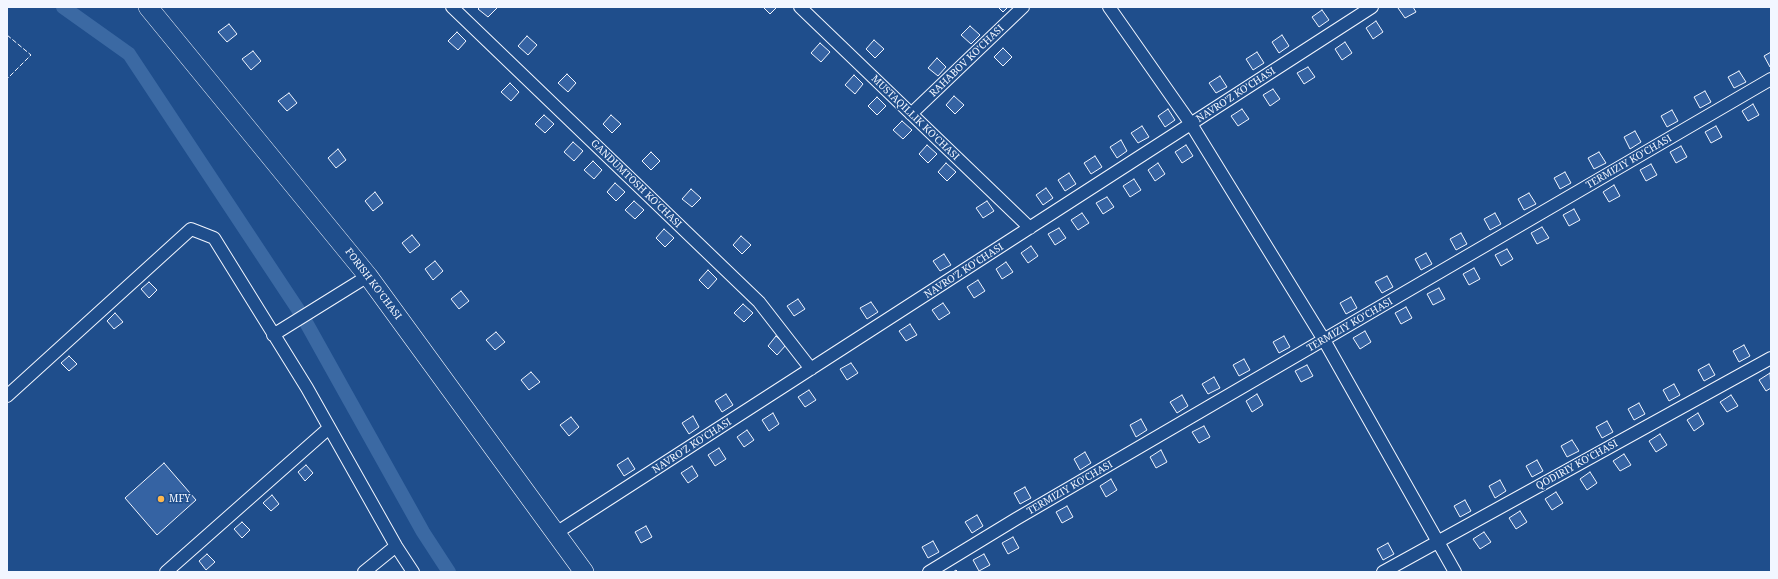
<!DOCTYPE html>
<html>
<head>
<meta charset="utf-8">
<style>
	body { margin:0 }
	#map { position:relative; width:1778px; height:579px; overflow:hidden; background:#1f4e8c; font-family:"Noto Serif",serif }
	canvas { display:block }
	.frame { position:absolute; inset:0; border:8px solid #f2f6ff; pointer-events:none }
</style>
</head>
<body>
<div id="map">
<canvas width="1778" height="579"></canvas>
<div class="frame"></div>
</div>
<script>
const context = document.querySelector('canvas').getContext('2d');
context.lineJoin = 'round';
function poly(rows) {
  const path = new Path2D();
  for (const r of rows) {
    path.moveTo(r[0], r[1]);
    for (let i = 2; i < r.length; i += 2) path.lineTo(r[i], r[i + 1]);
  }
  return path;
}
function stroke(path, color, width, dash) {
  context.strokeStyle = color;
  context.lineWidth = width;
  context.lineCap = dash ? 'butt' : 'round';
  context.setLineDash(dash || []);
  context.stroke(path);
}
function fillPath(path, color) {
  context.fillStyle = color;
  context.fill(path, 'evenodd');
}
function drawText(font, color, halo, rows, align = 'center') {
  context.font = font + ' "Noto Serif",serif';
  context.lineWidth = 3;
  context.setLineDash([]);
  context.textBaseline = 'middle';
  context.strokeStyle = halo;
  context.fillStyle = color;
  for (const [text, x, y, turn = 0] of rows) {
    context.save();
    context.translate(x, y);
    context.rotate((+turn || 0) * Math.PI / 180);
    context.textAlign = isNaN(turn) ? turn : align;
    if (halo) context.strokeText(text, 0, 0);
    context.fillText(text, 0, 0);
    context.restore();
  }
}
const canal = poly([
	[63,7,129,54,303,317,423,532,449,572]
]);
const building = poly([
	[480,7,496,7,497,8,488,17,478,9,480,7],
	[763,7,777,7,770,14,763,7],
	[998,7,1008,7,1003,12,998,7],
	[1400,7,1413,7,1416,12,1405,18,1398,8,1400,7],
	[1322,10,1329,20,1319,27,1312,17,1322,10],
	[1376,21,1383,32,1373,39,1366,28,1376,21],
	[229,24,237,34,227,42,218,32,229,24],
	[970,26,980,35,971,44,961,35,970,26],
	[457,32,466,41,458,50,448,41,457,32],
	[1282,35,1289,46,1279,53,1272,42,1282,35],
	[527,36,537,45,528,55,518,46,527,36],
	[874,40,884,49,875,58,866,49,874,40],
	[1345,42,1352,53,1342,60,1335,49,1345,42],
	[820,43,830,52,821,62,811,53,820,43],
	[1003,48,1012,57,1003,66,994,57,1003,48],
	[253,51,261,61,251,70,242,59,253,51],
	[1257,52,1264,63,1253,70,1246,59,1257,52],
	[1771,52,1771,66,1770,67,1764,56,1771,52],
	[937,58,946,67,938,76,928,68,937,58],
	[1308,67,1315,77,1304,84,1297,73,1308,67],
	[1739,71,1746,82,1734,88,1728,77,1739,71],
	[567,74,576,83,568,92,558,83,567,74],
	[854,75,863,84,855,94,845,85,854,75],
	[1220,76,1227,87,1216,93,1209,83,1220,76],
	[510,83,519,92,511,101,501,92,510,83],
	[1273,89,1280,99,1270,106,1263,95,1273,89],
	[1705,91,1711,102,1700,108,1694,97,1705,91],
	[289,93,297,103,287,111,278,101,289,93],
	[954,96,964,105,955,114,946,105,954,96],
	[877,97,886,106,877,115,868,106,877,97],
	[1753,104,1759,115,1748,121,1742,111,1753,104],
	[1168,109,1175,120,1165,127,1158,116,1168,109],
	[1242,109,1249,119,1238,126,1231,116,1242,109],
	[1672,110,1678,121,1667,127,1661,116,1672,110],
	[544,115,554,124,545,133,535,124,544,115],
	[611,115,621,124,612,133,603,124,611,115],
	[902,121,912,130,903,139,893,130,902,121],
	[1142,126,1149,137,1138,143,1131,133,1142,126],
	[1716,126,1722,137,1711,143,1705,132,1716,126],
	[1635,131,1641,142,1630,149,1624,137,1635,131],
	[1121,140,1127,151,1117,158,1110,147,1121,140],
	[573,142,583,151,574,161,564,152,573,142],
	[927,145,937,154,928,163,919,154,927,145],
	[1186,145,1193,156,1182,163,1175,152,1186,145],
	[1681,146,1687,157,1676,163,1670,152,1681,146],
	[338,149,346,160,336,168,328,158,338,149],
	[651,152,660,161,651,170,642,161,651,152],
	[1599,152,1606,163,1594,169,1588,158,1599,152],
	[1095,156,1102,167,1091,174,1084,163,1095,156],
	[593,161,602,170,594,179,584,170,593,161],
	[946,163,956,172,947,181,938,172,946,163],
	[1158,163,1165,174,1155,181,1148,170,1158,163],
	[1651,164,1657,175,1646,181,1640,170,1651,164],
	[1565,172,1571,183,1560,189,1554,178,1565,172],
	[1069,173,1076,184,1065,191,1058,180,1069,173],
	[1134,179,1141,190,1130,197,1123,186,1134,179],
	[615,183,625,192,616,201,607,192,615,183],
	[1614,185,1620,196,1609,202,1603,192,1614,185],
	[1046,188,1053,198,1043,205,1036,195,1046,188],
	[691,189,701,198,692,207,682,199,691,189],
	[375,192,383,203,373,211,365,201,375,192],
	[1529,193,1536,204,1524,210,1518,199,1529,193],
	[1107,197,1114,207,1103,214,1096,203,1107,197],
	[634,201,644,210,635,219,625,210,634,201],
	[987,201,994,211,983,218,976,208,987,201],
	[1574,209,1580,220,1569,226,1563,215,1574,209],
	[1082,213,1089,223,1078,230,1071,220,1082,213],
	[1495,213,1501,224,1490,230,1484,219,1495,213],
	[1542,227,1549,238,1537,244,1531,233,1542,227],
	[1059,228,1066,238,1055,245,1048,234,1059,228],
	[664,229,674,238,665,247,656,238,664,229],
	[1461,233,1467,244,1456,250,1450,239,1461,233],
	[412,235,420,245,410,253,402,243,412,235],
	[741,236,751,245,742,254,733,245,741,236],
	[1031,246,1038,256,1028,263,1021,253,1031,246],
	[1507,249,1513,259,1501,266,1495,255,1507,249],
	[1426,253,1432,264,1421,270,1415,259,1426,253],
	[944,254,951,265,940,271,933,261,944,254],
	[435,261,443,271,433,280,425,269,435,261],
	[1006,262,1013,272,1002,279,996,269,1006,262],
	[1474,268,1480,279,1469,285,1463,274,1474,268],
	[708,270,717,279,708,289,699,280,708,270],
	[1387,276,1393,287,1382,293,1375,282,1387,276],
	[978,280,985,291,974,298,967,287,978,280],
	[149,282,157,290,149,298,141,289,149,282],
	[1439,288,1445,299,1433,305,1427,294,1439,288],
	[461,291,469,301,459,309,451,299,461,291],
	[1351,297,1357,308,1346,314,1340,303,1351,297],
	[798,299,805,309,794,316,787,306,798,299],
	[871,302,878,312,867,319,860,308,871,302],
	[943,303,950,313,939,320,932,310,943,303],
	[743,304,753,313,744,322,734,313,743,304],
	[1406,307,1412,318,1401,324,1395,313,1406,307],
	[115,313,123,322,114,329,107,321,115,313],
	[910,324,917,335,906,341,899,331,910,324],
	[1365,331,1371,342,1360,349,1353,338,1365,331],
	[496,332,505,342,495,350,486,340,496,332],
	[776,336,786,345,777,355,768,346,776,336],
	[1284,336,1290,347,1279,353,1273,342,1284,336],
	[1744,345,1750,356,1739,362,1733,351,1744,345],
	[69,356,77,364,69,371,61,363,69,356],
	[1244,359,1250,370,1239,376,1233,365,1244,359],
	[851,363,858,373,847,380,840,369,851,363],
	[1709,364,1715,375,1704,381,1698,370,1709,364],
	[1307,365,1313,376,1301,382,1295,371,1307,365],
	[531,372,540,382,529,390,521,380,531,372],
	[1770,373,1771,388,1766,391,1759,380,1770,373],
	[1214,377,1220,388,1208,394,1202,384,1214,377],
	[1674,384,1680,395,1669,401,1663,390,1674,384],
	[809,390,816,400,805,407,798,397,809,390],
	[726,394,733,405,722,412,715,401,726,394],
	[1257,394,1263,405,1252,412,1246,401,1257,394],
	[1182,395,1188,406,1177,413,1170,402,1182,395],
	[1731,395,1738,406,1727,412,1720,402,1731,395],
	[1639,403,1645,414,1634,420,1628,409,1639,403],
	[773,413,779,424,769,431,762,420,773,413],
	[1698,413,1704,424,1694,431,1687,420,1698,413],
	[693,416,699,427,689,434,682,423,693,416],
	[571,417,579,427,569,436,560,425,571,417],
	[1141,419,1147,430,1136,437,1130,425,1141,419],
	[1607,421,1613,432,1602,438,1596,427,1607,421],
	[1204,426,1210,437,1199,443,1192,432,1204,426],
	[747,430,754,440,744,447,737,437,747,430],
	[1660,434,1667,445,1656,452,1649,441,1660,434],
	[1572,440,1579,451,1567,457,1561,446,1572,440],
	[719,448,726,459,715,466,708,455,719,448],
	[1161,450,1167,462,1156,468,1150,457,1161,450],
	[1085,452,1091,463,1080,470,1074,459,1085,452],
	[1624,454,1631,465,1620,471,1613,461,1624,454],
	[628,458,635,469,624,476,617,465,628,458],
	[1537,460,1543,471,1532,477,1526,466,1537,460],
	[164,463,196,500,157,535,125,498,164,463],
	[306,465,313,473,305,481,298,472,306,465],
	[692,466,698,476,688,483,681,473,692,466],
	[1590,472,1597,483,1587,490,1580,479,1590,472],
	[1111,479,1117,490,1106,497,1100,486,1111,479],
	[1500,480,1506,491,1495,498,1489,486,1500,480],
	[1025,487,1031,498,1020,504,1014,493,1025,487],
	[1556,492,1563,503,1552,510,1545,499,1556,492],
	[272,495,279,504,271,511,263,503,272,495],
	[1465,500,1471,511,1460,517,1454,506,1465,500],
	[1067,506,1073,517,1062,523,1056,512,1067,506],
	[1520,511,1527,522,1516,529,1509,518,1520,511],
	[977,515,983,526,972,533,965,522,977,515],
	[242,522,250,530,242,538,234,529,242,522],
	[646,526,652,537,641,543,635,532,646,526],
	[1484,532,1491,542,1480,549,1473,539,1484,532],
	[1013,537,1019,548,1008,554,1002,543,1013,537],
	[933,541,939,552,928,558,922,547,933,541],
	[1388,543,1394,554,1383,560,1377,549,1388,543],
	[207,554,215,562,206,570,199,561,207,554],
	[984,554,990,565,979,571,973,560,984,554]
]);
const street = poly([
	[452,7,759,302,811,369],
	[800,7,1030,228],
	[1109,7,1191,124,1324,340,1455,572],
	[911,114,1023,7],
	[273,335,368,276],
	[7,396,191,229,214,238,307,388,396,546,413,572],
	[556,533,1372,7],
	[166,572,329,428],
	[364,572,396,546],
	[929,572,1016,519,1771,79],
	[1383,572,1771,358]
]);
const primary = poly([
	[148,7,368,276,584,572]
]);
const fence = poly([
	[7,35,31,55,7,79],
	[953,572,956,570,958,572]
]);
const markers = [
	[161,499,4,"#ffb74d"]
];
const streetNames = [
	["RAHABOV KO'CHASI",967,61,-44],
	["NAVRO'Z KO'CHASI",1236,95,-33],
	["MUSTAQILLIK KO'CHASI",915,118,44],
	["TERMIZIY KO'CHASI",1629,162,-30],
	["GANDUMTOSH KO'CHASI",636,184,44],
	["NAVRO'Z KO'CHASI",964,271,-33],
	["FORISH KO'CHASI",373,284,53],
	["TERMIZIY KO'CHASI",1350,325,-30],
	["NAVRO'Z KO'CHASI",692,446,-33],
	["QODIRIY KO'CHASI",1577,465,-29],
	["TERMIZIY KO'CHASI",1070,488,-30]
];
const poiNames = [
	["MFY",169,499]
];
stroke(canal, '#3b69a3', 14);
fillPath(building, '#3563a3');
stroke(building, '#f2f6ff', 1);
stroke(street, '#f2f6ff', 14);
stroke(primary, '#f2f6ff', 20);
stroke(street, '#1f4e8c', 12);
stroke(primary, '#1f4e8c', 19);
stroke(fence, '#f2f6ff', 1, [5, 2]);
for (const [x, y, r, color] of markers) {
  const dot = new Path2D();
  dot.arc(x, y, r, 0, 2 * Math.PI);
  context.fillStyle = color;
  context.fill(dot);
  stroke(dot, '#1f4e8c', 1.5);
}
drawText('10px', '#f2f6ff', '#1f4e8c', streetNames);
drawText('10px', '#f2f6ff', '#1f4e8c', poiNames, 'left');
</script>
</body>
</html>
